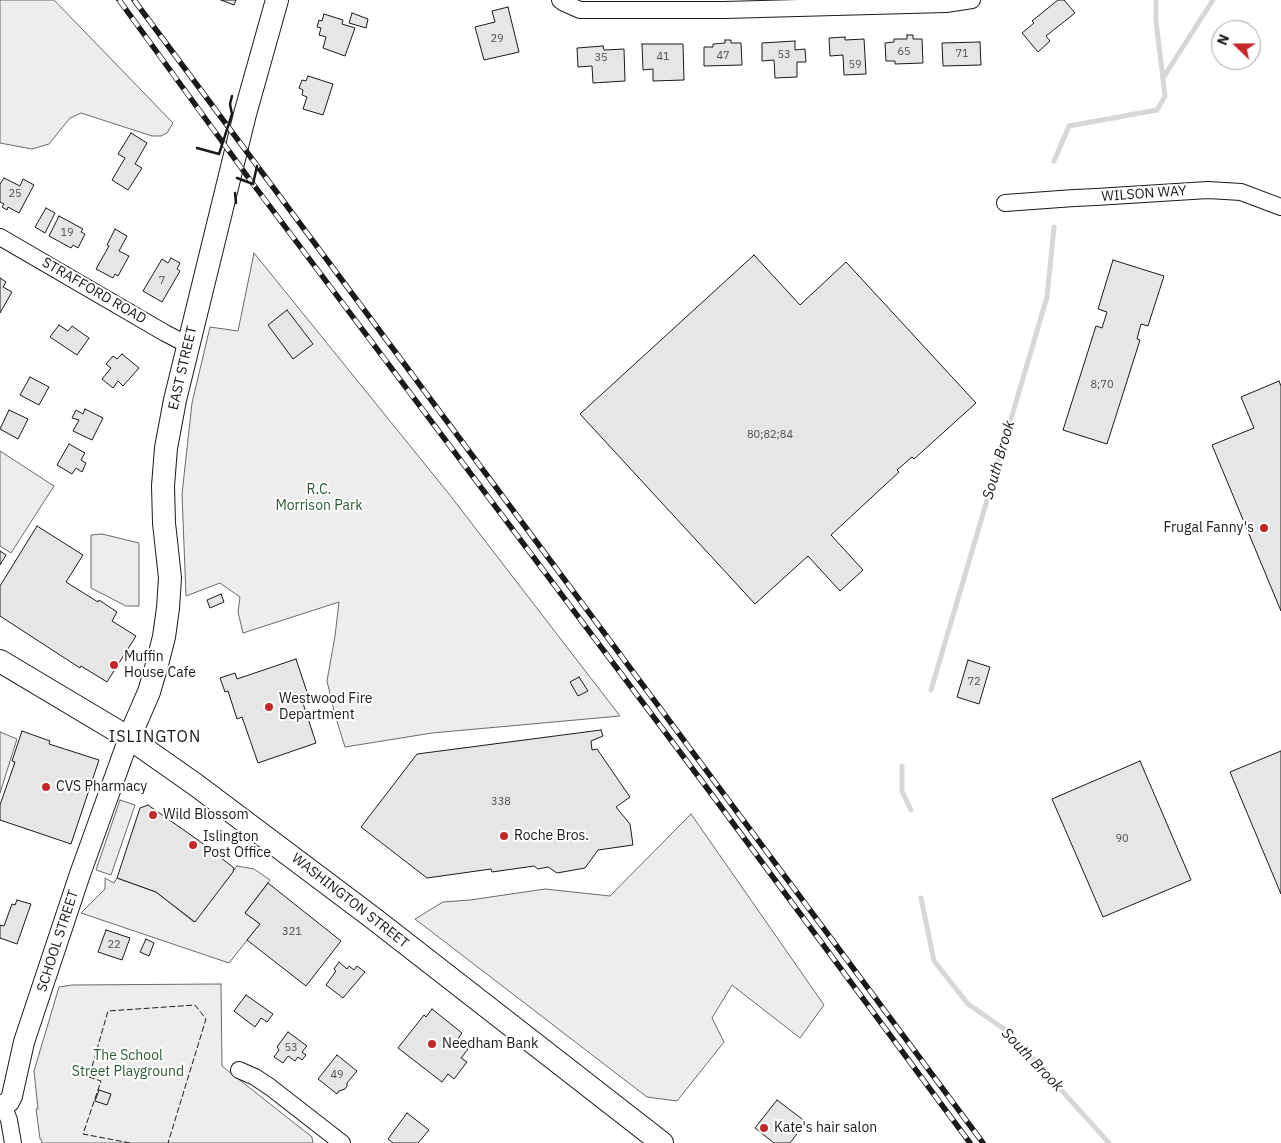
<!DOCTYPE html>
<html>
<head>
<meta charset="utf-8">
<style>
	body { margin:0 }
	#map { position:relative; width:1281px; height:1143px; overflow:hidden; background:#fff; font-family:"IBM Plex Sans",sans-serif }
	canvas { display:block }
	.north { position:absolute; left:1211px; top:20px; width:50px; height:50px; box-sizing:border-box; background:#fff; border:1px solid #a3a3a3; border-radius:50%; rotate:292deg; font-size:14px; font-weight:700; line-height:20px; text-align:center; color:#1a1a1a }
	.north::after { content:''; display:block; margin:auto; width:18px; height:22px; background:#c62828; clip-path:polygon(50% 0,100% 100%,50% 72%,0 100%) }
</style>
</head>
<body>
<div id="map">
<canvas width="1281" height="1143"></canvas>
<div class="north">N</div>
</div>
<script>
const context = document.querySelector('canvas').getContext('2d');
context.lineJoin = 'round';
function fillPath(path, color) {
  context.fillStyle = color;
  context.fill(path, 'evenodd');
}
function poly(rows) {
  const path = new Path2D();
  for (const r of rows) {
    path.moveTo(r[0], r[1]);
    for (let i = 2; i < r.length; i += 2) path.lineTo(r[i], r[i + 1]);
  }
  return path;
}
function stroke(path, color, width, dash) {
  context.strokeStyle = color;
  context.lineWidth = width;
  context.lineCap = dash ? 'butt' : 'round';
  context.setLineDash(dash || []);
  context.stroke(path);
}
function drawText(font, color, halo, rows, align = 'center') {
  context.font = font + ' "IBM Plex Sans",sans-serif';
  context.lineWidth = 4;
  context.setLineDash([]);
  context.textBaseline = 'middle';
  context.strokeStyle = halo;
  context.fillStyle = color;
  for (const [text, x, y, turn = 0] of rows) {
    context.save();
    context.translate(x, y);
    context.rotate((+turn || 0) * Math.PI / 180);
    context.textAlign = isNaN(turn) ? turn : align;
    if (halo) context.strokeText(text, 0, 0);
    context.fillText(text, 0, 0);
    context.restore();
  }
}
const built = poly([
	[0,0,54,0,173,123,167,133,161,136,152,136,81,113,70,118,49,144,32,149,0,143,0,0],
	[254,253,449,494,620,716,432,733,345,747,335,715,327,681,335,636,339,602,243,633,238,612,240,597,220,583,186,596,182,494,192,403,210,327,238,331,254,253],
	[0,451,54,486,11,553,0,546,0,451],
	[102,534,139,543,139,606,126,606,91,588,91,535,102,534],
	[0,732,17,739,0,793,0,732],
	[120,800,135,805,111,875,96,870,120,800],
	[691,814,824,1005,800,1038,732,985,712,1018,724,1042,677,1101,647,1097,415,919,443,902,470,900,545,889,610,896,691,814],
	[237,866,254,869,270,880,245,913,260,924,229,963,81,913,105,889,105,878,114,883,117,878,156,892,194,922,237,866],
	[221,984,222,1066,312,1137,313,1143,42,1143,41,1139,40,1139,36,1109,38,1109,34,1071,59,987,72,985,221,984]
]);
const stream = poly([
	[1163,78,1213,0],
	[1054,161,1069,126,1157,110,1165,96,1156,21,1156,0],
	[931,690,1047,297,1054,227],
	[902,766,902,791,911,810],
	[921,898,934,961,968,1004,1010,1033,1109,1143]
]);
const building = poly([
	[221,0,236,0,234,5,221,0],
	[1058,0,1064,0,1075,13,1046,36,1050,41,1038,52,1022,33,1034,23,1032,21,1058,0],
	[508,7,519,52,484,60,475,27,495,22,492,11,508,7],
	[352,13,368,19,366,28,349,23,352,13],
	[324,14,343,20,342,24,355,28,345,56,323,48,326,37,319,35,321,28,317,27,319,20,322,21,324,14],
	[907,35,913,35,913,39,922,39,923,63,895,64,895,61,886,61,885,43,894,42,894,39,907,39,907,35],
	[845,37,845,40,864,39,866,74,844,75,843,55,830,56,829,38,845,37],
	[725,40,731,40,731,43,741,43,742,65,704,66,704,47,713,47,713,44,725,43,725,40],
	[795,41,795,50,805,49,806,62,797,62,797,77,775,78,774,60,762,61,762,43,795,41],
	[980,42,981,65,943,66,942,43,980,42],
	[642,44,683,44,684,80,653,81,653,69,643,70,642,44],
	[603,46,604,50,624,49,625,81,593,83,592,66,578,67,577,48,603,46],
	[308,76,333,84,323,115,303,109,307,97,302,95,303,90,299,88,302,80,306,81,308,76],
	[131,133,147,143,135,164,142,168,128,190,112,180,125,158,118,154,131,133],
	[4,178,20,186,23,179,34,185,19,213,8,207,7,210,2,207,4,204,0,202,0,184,4,178],
	[46,208,55,213,45,233,35,227,46,208],
	[59,216,83,229,81,232,85,234,78,248,73,245,71,248,49,236,59,216],
	[115,229,127,236,119,251,129,256,118,276,115,274,113,278,96,269,109,246,107,245,115,229],
	[754,255,800,305,846,262,976,403,914,459,912,457,897,470,899,472,831,535,863,570,840,591,808,556,755,604,580,414,754,255],
	[171,258,180,263,177,269,180,271,162,302,143,291,162,259,168,263,171,258],
	[1113,260,1164,276,1148,326,1141,324,1137,339,1140,340,1107,444,1063,430,1096,326,1102,328,1107,312,1098,309,1113,260],
	[0,278,6,282,3,287,12,292,0,313,0,278],
	[287,310,313,344,293,359,268,325,287,310],
	[59,325,68,331,72,326,89,338,77,355,50,337,59,325],
	[122,354,139,368,123,386,118,381,113,388,102,379,111,368,106,364,113,356,117,359,122,354],
	[30,377,49,387,39,405,20,395,30,377],
	[1279,381,1281,386,1281,611,1212,445,1254,428,1241,397,1279,381],
	[85,409,103,418,92,440,73,431,79,420,72,418,76,410,83,414,85,409],
	[9,410,28,419,18,439,0,429,9,410],
	[69,444,85,453,81,460,86,463,82,472,76,468,72,474,57,465,69,444],
	[37,526,83,555,66,582,98,602,99,600,117,612,112,621,136,636,107,682,81,666,80,668,0,616,0,586,37,526],
	[0,551,6,555,0,565,0,551],
	[221,594,224,602,210,608,207,600,221,594],
	[296,659,308,695,301,697,316,743,258,763,242,717,237,719,228,691,225,692,220,678,235,673,237,679,296,659],
	[968,660,990,667,979,704,957,697,968,660],
	[579,677,588,691,578,696,570,682,579,677],
	[601,730,603,736,591,741,592,750,597,749,630,797,616,807,630,824,633,845,598,850,585,868,557,873,548,867,538,869,534,866,492,872,491,869,427,878,361,827,417,754,601,730],
	[22,731,50,741,49,744,99,760,71,844,0,820,0,805,15,762,12,761,22,731],
	[1281,751,1281,894,1230,772,1281,751],
	[1140,761,1191,880,1103,917,1052,799,1140,761],
	[148,805,198,840,234,868,233,872,195,922,156,892,117,878,140,808,148,805],
	[268,883,341,941,306,986,247,940,260,924,245,913,268,883],
	[17,900,31,904,17,944,0,938,0,925,4,926,12,904,15,905,17,900],
	[106,930,130,938,122,960,98,952,106,930],
	[146,939,154,943,149,956,140,952,146,939],
	[339,962,347,969,349,966,354,970,357,966,365,972,343,998,326,985,336,971,334,969,339,962],
	[246,995,273,1014,267,1022,261,1018,255,1027,234,1011,246,995],
	[432,1009,462,1033,457,1040,468,1049,461,1058,467,1062,454,1079,448,1074,442,1082,398,1048,424,1015,426,1017,432,1009],
	[288,1032,307,1046,302,1052,306,1055,302,1060,298,1057,295,1061,288,1056,283,1063,274,1057,279,1050,277,1047,288,1032],
	[337,1055,357,1071,347,1083,347,1086,345,1089,339,1091,337,1094,318,1079,337,1055],
	[99,1090,111,1094,107,1105,95,1101,99,1090],
	[777,1100,806,1122,790,1143,774,1143,755,1128,777,1100],
	[407,1113,429,1130,418,1143,393,1143,388,1139,407,1113]
]);
const minor = poly([
	[560,0,564,3,580,10,724,10,946,4,972,0],
	[1005,203,1074,198,1096,197,1208,190,1241,192,1281,207],
	[0,237,165,333,188,345],
	[239,1070,255,1077,270,1087,342,1143],
	[3,1105,9,1120,13,1143]
]);
const tertiary = poly([
	[0,1105,3,1105,9,1102,12,1096,24,1042,80,874,129,738]
]);
const secondary = poly([
	[0,661,129,738,196,785,373,918,662,1143],
	[129,738,149,692,156,668,164,637,168,608,170,578,164,523,163,486,166,448,175,400,245,114,277,0]
]);
const rail = poly([
	[119,0,253,184,704,784,970,1143],
	[134,0,983,1143]
]);
const fence = poly([
	[130,1143,83,1134,101,1081,89,1077,108,1011,195,1005,206,1019,168,1143]
]);
const wall = poly([
	[197,148,219,154,232,114,230,104,232,96],
	[237,178,253,184,257,166],
	[235,193,236,203]
]);
const markers = [
	[1264,528,5,"#c62828"],
	[114,665,5,"#c62828"],
	[269,707,5,"#c62828"],
	[46,787,5,"#c62828"],
	[153,815,5,"#c62828"],
	[504,836,5,"#c62828"],
	[193,845,5,"#c62828"],
	[432,1044,5,"#c62828"],
	[764,1128,5,"#c62828"]
];
const numberNames = [
	["29",497,39],
	["65",904,52],
	["71",962,54],
	["53",784,55],
	["47",723,56],
	["41",663,57],
	["35",601,58],
	["59",855,65],
	["25",15,194],
	["19",67,233],
	["7",162,281],
	["8;70",1102,385],
	["80;82;84",770,435],
	["72",974,682],
	["338",501,802],
	["90",1122,839],
	["321",292,932],
	["22",114,945],
	["53",291,1048],
	["49",337,1075]
];
const streetNames = [
	["WILSON WAY",1144,194,-4],
	["STRAFFORD ROAD",94,291,30],
	["EAST STREET",183,368,-77],
	["WASHINGTON STREET",350,901,38],
	["SCHOOL STREET",58,941,-72]
];
const parkNames = [
	["R.C.",319,490],
	["Morrison Park",319,506],
	["The School",128,1056],
	["Street Playground",128,1072]
];
const poiNames = [
	["Frugal Fanny's",1254,528,"right"],
	["Muffin",124,657],
	["House Cafe",124,673],
	["Westwood Fire",279,699],
	["Department",279,715],
	["CVS Pharmacy",56,787],
	["Wild Blossom",163,815],
	["Roche Bros.",514,836],
	["Islington",203,837],
	["Post Office",203,853],
	["Needham Bank",442,1044],
	["Kate's hair salon",774,1128]
];
const waterNames = [
	["South Brook",999,460,-74],
	["South Brook",1032,1060,46]
];
const quarterNames = [
	["ISLINGTON",155,737]
];
fillPath(built, '#ededed');
stroke(built, '#6a6a6a', 1);
stroke(stream, '#d7d7d7', 5);
fillPath(building, '#e6e6e6');
stroke(building, '#1a1a1a', 1);
stroke(minor, '#1a1a1a', 18);
stroke(tertiary, '#1a1a1a', 22);
stroke(secondary, '#1a1a1a', 24);
stroke(minor, '#fff', 16);
stroke(tertiary, '#fff', 20);
stroke(secondary, '#fff', 22);
stroke(rail, '#1a1a1a', 5.5);
stroke(rail, '#fff', 4, [11]);
stroke(fence, '#1a1a1a', 1, [6, 2.5]);
stroke(wall, '#1a1a1a', 2.5);
for (const [x, y, r, color] of markers) {
  const dot = new Path2D();
  dot.arc(x, y, r, 0, 2 * Math.PI);
  context.fillStyle = color;
  context.fill(dot);
  stroke(dot, '#fff', 2);
}
drawText('11px', '#4d4d4d', null, numberNames);
drawText('14px', '#1a1a1a', '#fff', streetNames);
drawText('14px', '#2b5a34', '#fff', parkNames);
drawText('14px', '#1a1a1a', '#fff', poiNames, 'left');
drawText('italic 15px', '#1a1a1a', '#fff', waterNames);
context.letterSpacing = '1px';
drawText('16px', '#1a1a1a', '#fff', quarterNames);
context.letterSpacing = '0px';
</script>
</body>
</html>
